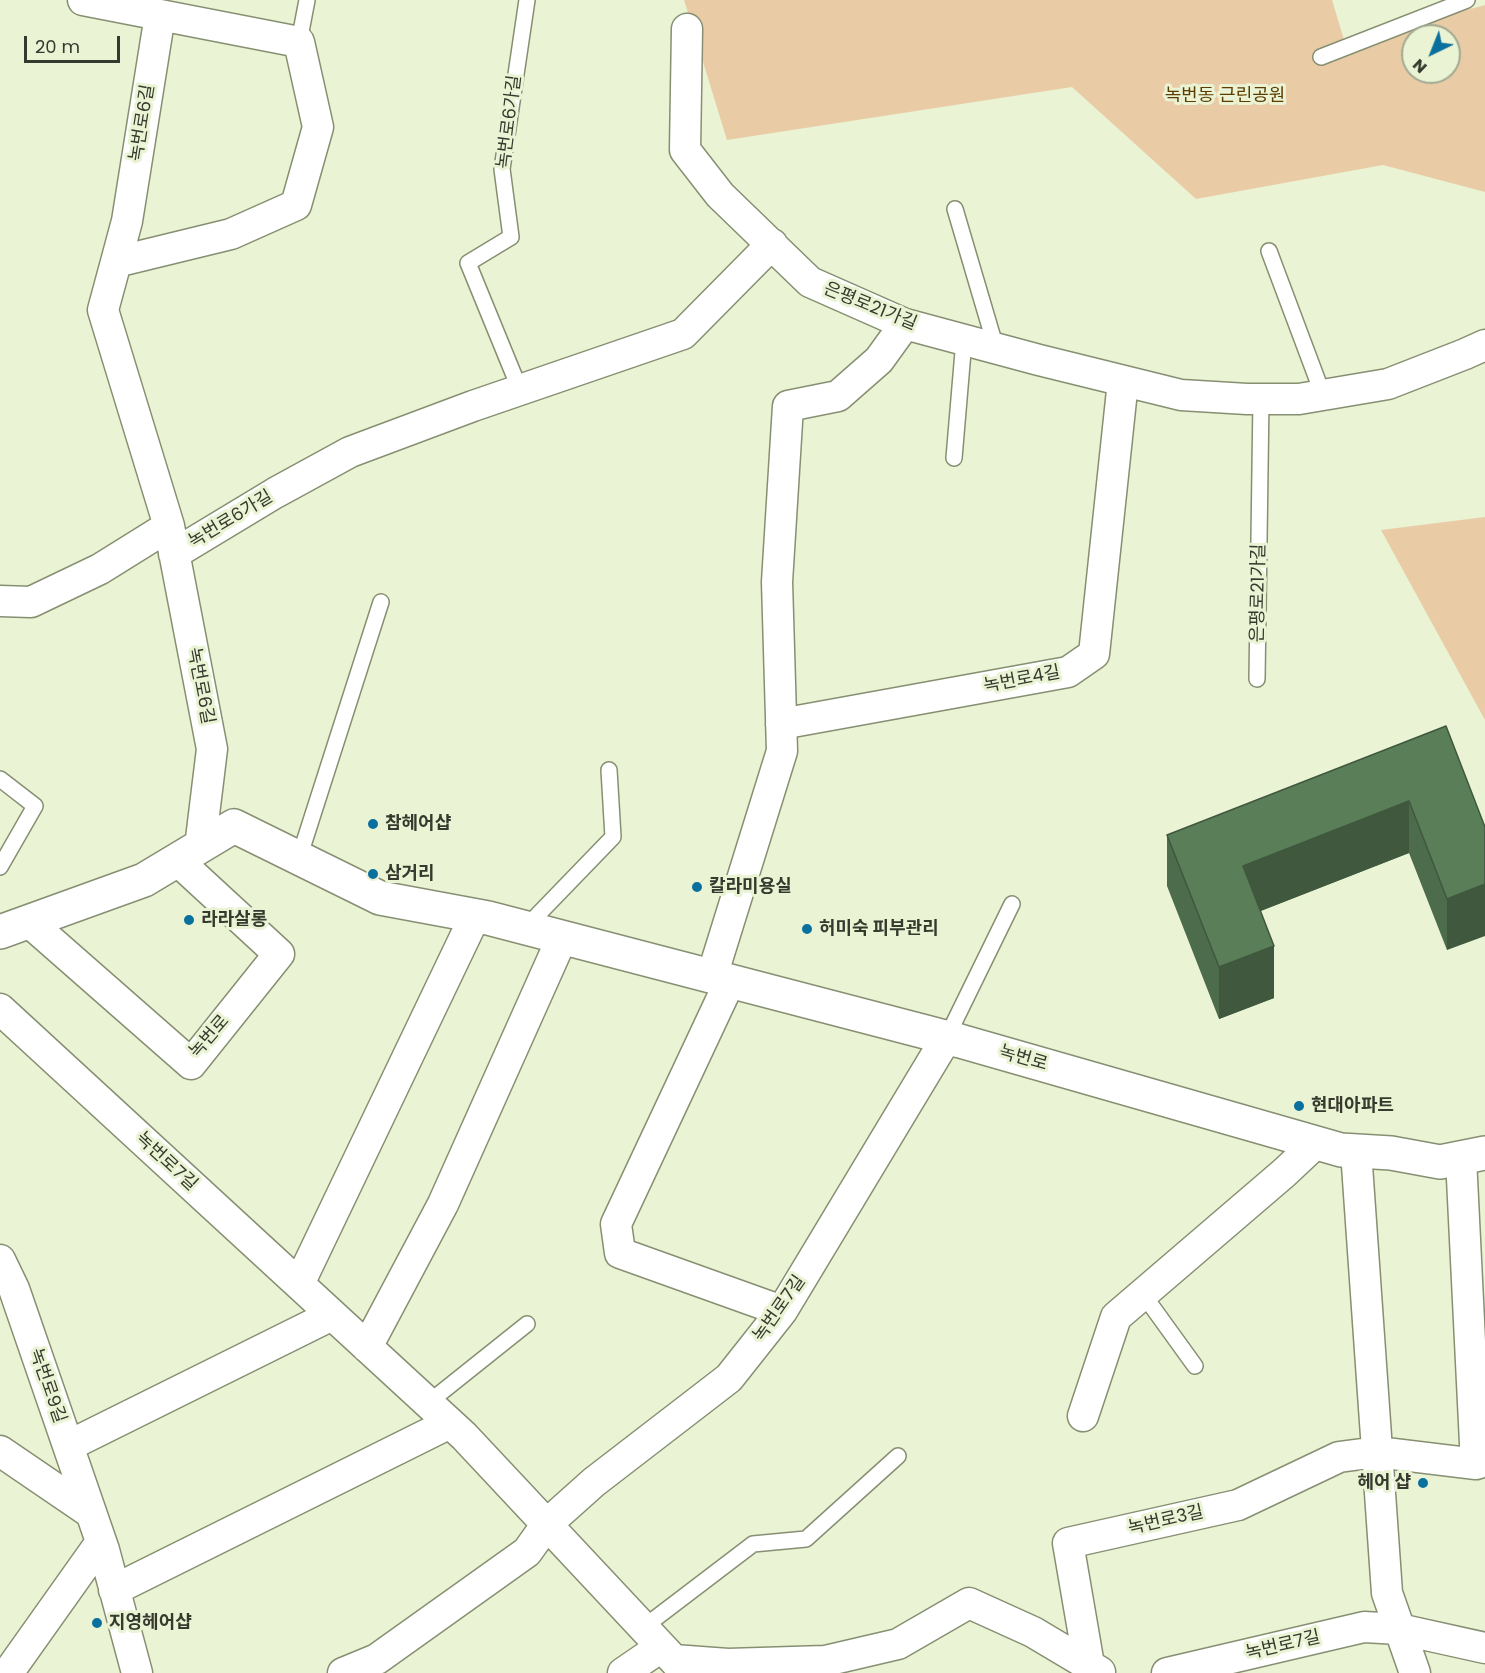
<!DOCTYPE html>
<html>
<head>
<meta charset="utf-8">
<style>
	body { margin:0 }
	#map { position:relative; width:1485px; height:1673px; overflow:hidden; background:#eaf3d4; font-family:Poppins,sans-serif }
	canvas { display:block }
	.north { position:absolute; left:1401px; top:24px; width:60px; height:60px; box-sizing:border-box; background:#eaf3d4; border:2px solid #a2a991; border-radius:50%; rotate:223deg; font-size:16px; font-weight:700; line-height:24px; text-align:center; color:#36392d }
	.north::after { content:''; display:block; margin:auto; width:21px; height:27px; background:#0a709d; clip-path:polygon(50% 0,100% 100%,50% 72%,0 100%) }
	.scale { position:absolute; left:24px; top:36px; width:96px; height:27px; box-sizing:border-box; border:3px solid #36392d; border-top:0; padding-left:8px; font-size:18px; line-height:21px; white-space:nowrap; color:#36392d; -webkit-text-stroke:4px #eaf3d4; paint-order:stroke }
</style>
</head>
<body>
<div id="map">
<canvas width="1485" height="1673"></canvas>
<div class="north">N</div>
<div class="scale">20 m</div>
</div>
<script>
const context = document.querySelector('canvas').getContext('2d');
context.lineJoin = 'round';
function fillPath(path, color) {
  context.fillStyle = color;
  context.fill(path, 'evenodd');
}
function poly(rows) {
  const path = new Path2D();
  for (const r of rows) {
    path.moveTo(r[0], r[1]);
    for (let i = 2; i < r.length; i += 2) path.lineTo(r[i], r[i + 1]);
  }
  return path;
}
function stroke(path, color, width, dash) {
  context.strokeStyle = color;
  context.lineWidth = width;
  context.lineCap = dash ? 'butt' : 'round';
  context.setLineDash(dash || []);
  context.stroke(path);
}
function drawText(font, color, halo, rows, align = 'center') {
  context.font = font + ' Poppins,"Noto Sans KR",sans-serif';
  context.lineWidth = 6;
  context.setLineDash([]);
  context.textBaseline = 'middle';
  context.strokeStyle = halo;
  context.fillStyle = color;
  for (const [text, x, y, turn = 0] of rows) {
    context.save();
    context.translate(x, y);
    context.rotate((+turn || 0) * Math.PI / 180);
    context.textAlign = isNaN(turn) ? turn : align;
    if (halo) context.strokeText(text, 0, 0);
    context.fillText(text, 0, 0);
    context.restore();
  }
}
const green = poly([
	[684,0,1332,0,1345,43,1485,5,1485,192,1383,165,1196,199,1072,87,727,140],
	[1413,36,1449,36,1449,72,1413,72],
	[1485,517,1485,720,1381,530]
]);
const lane = poly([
	[299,42,307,0],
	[1321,57,1467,0],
	[955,209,996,348],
	[1269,251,1323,395],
	[520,390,468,263,511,237,502,169,527,0],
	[954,458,964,340],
	[1257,679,1261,399],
	[0,779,35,806,0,867],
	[299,858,381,602],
	[525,928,613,837,609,770],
	[947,1037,1012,904],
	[1143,1294,1195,1366],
	[428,1403,527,1324],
	[644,1627,753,1544,806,1539,898,1456]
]);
const street = poly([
	[83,0,160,15],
	[687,29,685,150,720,195,810,282,905,324,1039,360,1181,395,1247,399,1299,399,1388,384,1465,354,1485,345],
	[116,262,231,234,296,205,318,127,299,42,160,15,127,221,116,262,103,310,169,526,212,749,200,847],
	[174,554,275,493,350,452,473,406,683,334,772,244],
	[0,601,31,602,100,569,169,526],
	[781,724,1068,672,1094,654,1123,381],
	[28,921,191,1064,279,954,177,860],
	[712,976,782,751,777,582,788,406,838,396,879,360,905,324],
	[730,981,616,1224,620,1253,782,1311],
	[0,1009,464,1436,686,1673],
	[1356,1151,1387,1593,1415,1673],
	[1461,1158,1476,1464],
	[0,1260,14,1289,104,1550,137,1673],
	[299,1284,475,916],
	[367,1347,443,1204,562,938],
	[1083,1416,1116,1317,1284,1173,1316,1143],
	[68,1446,332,1315],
	[0,1451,91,1513],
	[114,1590,450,1423],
	[674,1660,728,1664,825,1661,898,1644,969,1603,1033,1632,1100,1672],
	[1089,1665,1068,1543,1238,1505,1339,1457,1377,1452,1476,1464,1485,1461],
	[8,1673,101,1542],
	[343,1673,377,1659,527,1552,547,1524,594,1482,729,1378,782,1311,947,1037],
	[623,1673,661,1647],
	[1167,1673,1364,1627,1399,1629,1485,1648]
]);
const secondary = poly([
	[0,932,144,880,234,826,380,898,488,918,960,1041,1341,1150,1391,1153,1440,1162,1485,1153]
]);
const wall = poly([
	[1446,726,1485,827,1447,950,1409,853,1260,911,1274,998,1219,1019,1167,886,1167,835]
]);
const shadedWall = poly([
	[1409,801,1409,853,1243,918,1243,866],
	[1485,884,1485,936,1447,950,1447,899],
	[1274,946,1274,998,1219,1019,1219,967]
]);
const building = poly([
	[1446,726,1485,827,1485,884,1447,899,1409,801,1243,866,1274,946,1219,967,1167,835,1446,726]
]);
const markers = [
	[373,824,6,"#0a709d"],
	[373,874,6,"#0a709d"],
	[697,887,6,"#0a709d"],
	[189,920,6,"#0a709d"],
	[807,929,6,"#0a709d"],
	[1299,1106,6,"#0a709d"],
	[1423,1483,6,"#0a709d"],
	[97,1623,6,"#0a709d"]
];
const parkNames = [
	["녹번동 근린공원",1225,96]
];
const streetNames = [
	["녹번로6가길",510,122,-83],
	["녹번로6길",143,123,-81],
	["은평로21가길",870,307,22],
	["녹번로6가길",231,520,-31],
	["은평로21가길",1259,593,-89],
	["녹번로4길",1022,680,-11],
	["녹번로6길",200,686,79],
	["녹번로",210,1037,-49],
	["녹번로",1023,1059,16],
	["녹번로7길",166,1162,43],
	["녹번로7길",780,1309,-55],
	["녹번로9길",47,1386,71],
	["녹번로3길",1166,1521,-13],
	["녹번로7길",1283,1646,-13]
];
const poiNames = [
	["참헤어샵",385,824],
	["삼거리",385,874],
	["칼라미용실",709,887],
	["라라살롱",201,920],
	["허미숙 피부관리",819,929],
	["현대아파트",1311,1106],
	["헤어 샵",1411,1483,"right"],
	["지영헤어샵",109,1623]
];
fillPath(green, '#e9cca6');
stroke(lane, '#878f72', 18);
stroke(street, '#878f72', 33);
stroke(secondary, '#878f72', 36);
stroke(lane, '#fff', 15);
stroke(street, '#fff', 30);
stroke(secondary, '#fff', 33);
fillPath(wall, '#4d6c4c');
fillPath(shadedWall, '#3f583e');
fillPath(building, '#5a7e58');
stroke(building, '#3f583e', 1.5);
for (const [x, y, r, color] of markers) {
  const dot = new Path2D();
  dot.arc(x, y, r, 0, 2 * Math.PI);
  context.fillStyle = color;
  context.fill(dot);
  stroke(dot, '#eaf3d4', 2);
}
drawText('18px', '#5d3c00', '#eaf3d4', parkNames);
drawText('18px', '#36392d', '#eaf3d4', streetNames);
drawText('bold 18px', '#36392d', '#eaf3d4', poiNames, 'left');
</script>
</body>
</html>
